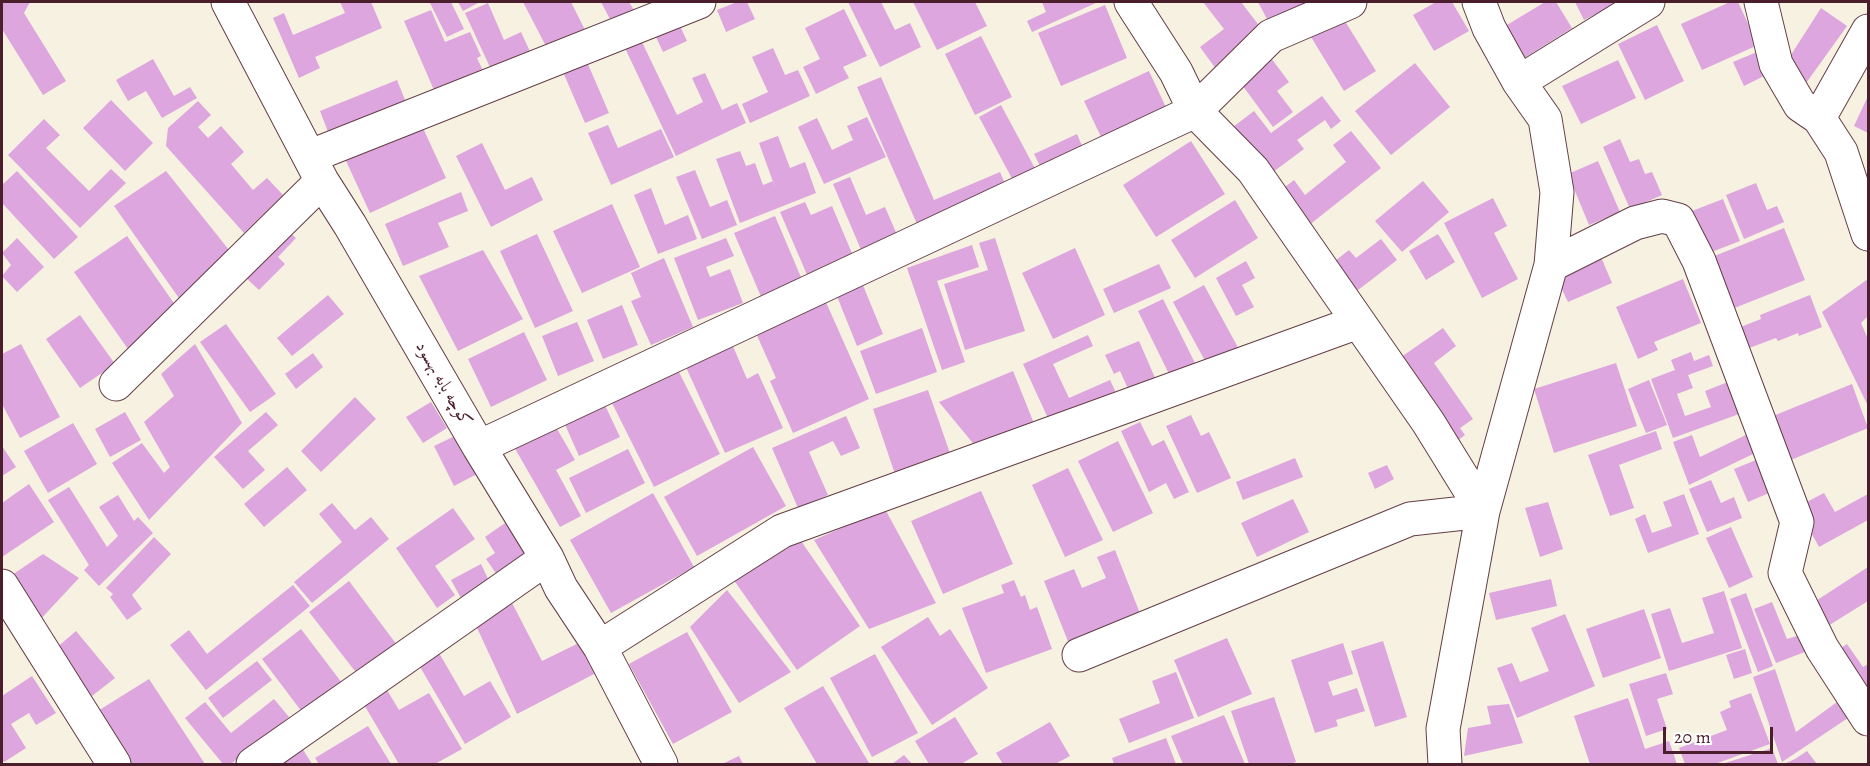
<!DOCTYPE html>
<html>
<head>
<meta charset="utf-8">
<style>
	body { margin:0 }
	#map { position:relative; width:1870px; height:766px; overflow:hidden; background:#f6f1e1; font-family:Alegreya,serif }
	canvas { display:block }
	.frame { position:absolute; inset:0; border:3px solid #4a1f2b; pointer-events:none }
	.scale { position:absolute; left:1663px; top:727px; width:110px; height:27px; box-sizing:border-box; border:3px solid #4a1f2b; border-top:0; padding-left:8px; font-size:18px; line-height:21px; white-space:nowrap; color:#4a1f2b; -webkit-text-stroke:4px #fff; paint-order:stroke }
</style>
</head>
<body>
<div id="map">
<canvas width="1870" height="766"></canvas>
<div class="frame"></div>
<div class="scale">20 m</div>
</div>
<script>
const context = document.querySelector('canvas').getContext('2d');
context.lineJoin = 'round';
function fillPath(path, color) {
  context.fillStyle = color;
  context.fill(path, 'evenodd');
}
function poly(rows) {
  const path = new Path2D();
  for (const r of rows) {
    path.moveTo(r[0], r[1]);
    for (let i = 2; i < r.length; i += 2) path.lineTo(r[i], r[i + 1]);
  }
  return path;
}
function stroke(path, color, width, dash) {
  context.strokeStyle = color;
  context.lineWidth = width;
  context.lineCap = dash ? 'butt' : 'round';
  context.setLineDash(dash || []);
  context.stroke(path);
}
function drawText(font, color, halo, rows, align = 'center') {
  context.font = font + ' Alegreya,Amiri,serif';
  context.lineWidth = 5;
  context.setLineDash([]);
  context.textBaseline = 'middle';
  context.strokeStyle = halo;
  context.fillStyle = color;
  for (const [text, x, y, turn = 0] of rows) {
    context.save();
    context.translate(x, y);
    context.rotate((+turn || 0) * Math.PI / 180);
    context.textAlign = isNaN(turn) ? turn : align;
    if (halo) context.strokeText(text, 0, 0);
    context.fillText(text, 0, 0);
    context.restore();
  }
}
const building = poly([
	[2,2,30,2,24,13,66,81,43,95,2,29],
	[340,2,371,2,382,28,315,57,320,68,299,78,273,18,284,13,293,35,345,13],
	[432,2,451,2,464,29,447,37,430,3],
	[458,2,477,2,478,3,463,11],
	[523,2,571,2,587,34,549,52],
	[601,2,629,2,635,12,612,23],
	[737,2,747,2,755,19,726,32,717,10],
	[848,2,881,2,895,30,910,23,921,47,880,67],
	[913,2,975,2,987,26,937,50],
	[1042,2,1098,2,1032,32,1027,21,1046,12],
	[1203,2,1241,2,1264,32,1216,69,1200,47,1224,29],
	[1258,2,1312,2,1269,23],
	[1436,2,1452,2,1469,31,1434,51,1413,15],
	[1545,2,1556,2,1572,28,1521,60,1502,28],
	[1575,2,1619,2,1584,20],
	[1730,2,1738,2,1758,45,1702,70,1681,24],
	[488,3,504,40,521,32,533,58,494,76,465,13],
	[1105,5,1127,58,1061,86,1038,33],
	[1821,8,1847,26,1804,86,1787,61],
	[844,9,867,56,843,67,849,78,816,94,803,67,820,59,805,28],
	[431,10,445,42,470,32,481,56,477,58,486,77,437,97,404,21],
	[1343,18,1376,71,1344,91,1311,37],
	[679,24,687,41,663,52,655,35],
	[1657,25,1684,81,1645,100,1618,44],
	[981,36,1012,97,975,115,945,54],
	[641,40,677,115,703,102,692,78,705,73,722,110,737,103,746,123,676,156,625,48],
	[773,48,785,75,798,70,810,96,750,123,742,104,768,92,752,57],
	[1757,52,1768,74,1744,86,1733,62],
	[1271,58,1289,82,1277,91,1293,112,1273,127,1240,82],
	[153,59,174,96,190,87,197,98,162,118,146,91,128,101,116,80],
	[1618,60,1636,98,1581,124,1562,86],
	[587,62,609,113,585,123,563,72],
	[1415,63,1450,107,1391,155,1355,111],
	[1149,71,1170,116,1102,139,1084,101],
	[881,77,934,200,1000,172,1006,186,917,224,857,87],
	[397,80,407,105,330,137,320,111],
	[1322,96,1341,121,1331,129,1325,120,1297,140,1304,149,1265,178,1229,130,1254,111,1271,133],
	[1868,96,1868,133,1854,126],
	[111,100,153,143,125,171,83,128],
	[198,101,211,115,198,127,208,138,221,126,244,152,231,164,253,190,267,178,283,195,244,233,166,146,168,128],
	[1001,105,1038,174,1016,186,979,117],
	[417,115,446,178,370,213,341,150],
	[867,117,886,157,824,184,798,127,817,118,832,150,853,140,847,126],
	[44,119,60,135,46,148,89,191,111,169,126,183,80,228,8,155],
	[608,125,618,148,661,129,674,157,611,185,588,133],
	[1351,131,1381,168,1303,230,1275,195,1294,180,1305,195,1346,162,1333,145],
	[1077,134,1085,153,1043,172,1034,154],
	[778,136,790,168,805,162,816,193,740,223,716,159,740,151,746,166,755,163,763,185,773,181,776,190,759,143],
	[1620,139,1630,162,1639,159,1645,174,1652,172,1662,195,1630,209,1603,147],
	[1191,141,1225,194,1156,237,1123,185],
	[482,143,505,190,532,177,543,200,491,227,456,156],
	[1598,161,1620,212,1589,225,1568,174],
	[695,170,710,207,727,200,737,225,702,239,676,177],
	[17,171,78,237,54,259,2,203,2,185],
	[166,171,229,250,181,301,114,206],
	[850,177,866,215,885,207,898,237,862,252,833,184],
	[1423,181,1449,212,1402,252,1375,221],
	[1756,183,1767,210,1777,206,1784,222,1744,239,1726,195],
	[651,188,665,225,688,215,697,239,658,254,634,195],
	[461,192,468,211,438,223,449,247,403,266,385,224],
	[1493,198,1507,226,1494,233,1518,279,1482,298,1444,223],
	[1723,199,1740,241,1709,253,1692,211],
	[1235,200,1258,238,1195,278,1171,240],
	[805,202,811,215,832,206,854,258,808,277,780,212],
	[612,204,640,267,582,293,553,231],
	[775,216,803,282,762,299,734,233],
	[1784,228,1805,280,1732,309,1712,257],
	[288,231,296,238,278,257,285,264,259,290,244,276],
	[537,234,573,311,535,328,500,251],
	[1438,234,1455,262,1426,280,1409,251],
	[127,236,178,309,130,352,74,272],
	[17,238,44,267,17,292,2,276,11,265,2,253],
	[726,238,734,256,706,267,710,277,730,269,743,303,698,320,674,258],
	[995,238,1025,331,965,350,944,284,988,270,979,243],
	[1381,239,1397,260,1349,297,1326,268,1349,250,1356,258],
	[972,245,979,267,937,281,965,362,942,370,907,268],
	[1075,248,1105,315,1053,339,1022,273],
	[483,250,523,319,458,351,419,276],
	[1601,257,1612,283,1568,302,1556,277],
	[664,258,693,327,651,345,631,301,641,297,631,273],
	[1246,261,1255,278,1242,285,1254,307,1236,316,1216,278],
	[1159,264,1171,288,1114,313,1103,289],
	[860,278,883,334,857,346,834,289],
	[1683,279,1701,323,1654,342,1658,350,1638,359,1616,307],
	[1868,279,1868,316,1861,323,1868,339,1868,406,1822,312],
	[1204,285,1241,353,1210,370,1173,302],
	[328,295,344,314,292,356,277,338],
	[1810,295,1822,327,1799,336,1798,333,1778,341,1776,338,1741,351,1733,330,1761,319,1760,315],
	[1163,299,1197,367,1172,380,1138,311],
	[825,300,869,399,793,433,770,381,776,378,755,331],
	[622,305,638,345,603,359,587,320],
	[80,315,115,364,80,388,46,339],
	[577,322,594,361,558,376,542,336],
	[226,324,276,394,250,412,200,342],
	[922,328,937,372,876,394,860,351],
	[1443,328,1456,346,1434,363,1473,419,1460,428,1465,435,1452,445,1394,362],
	[524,332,547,380,491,407,468,359],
	[1088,335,1093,346,1053,364,1069,398,1110,380,1119,399,1053,429,1023,364],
	[1139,341,1156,380,1129,391,1120,371,1114,374,1105,355],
	[21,344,60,417,20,438,2,404,2,354],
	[195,344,242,423,149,520,112,463,142,443,164,473,170,467,144,422,174,396,161,374],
	[732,344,747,379,758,373,783,428,725,453,685,365],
	[1691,352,1694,361,1709,355,1713,366,1688,375,1693,388,1677,394,1685,416,1711,407,1705,391,1728,382,1739,414,1673,438,1651,379,1675,370,1671,360],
	[313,353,323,367,296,389,285,374],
	[1616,363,1637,426,1554,453,1534,389],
	[678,370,720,454,654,487,612,403],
	[1013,371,1037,431,981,453,939,402],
	[1649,380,1667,425,1646,433,1628,389],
	[1852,384,1868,428,1786,462,1768,418],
	[928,390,952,459,896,477,873,409],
	[355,397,376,419,321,472,301,451],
	[603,401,620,437,579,456,563,420],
	[431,402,447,428,423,443,406,417],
	[125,412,141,440,110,457,95,429],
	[266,412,278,425,248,451,265,470,243,489,214,457],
	[1191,415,1201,436,1209,432,1231,478,1197,493,1166,426],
	[846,416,860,448,841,456,833,441,809,452,828,495,798,508,772,448],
	[553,422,575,460,556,470,581,516,560,527,513,445],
	[1140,422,1152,446,1164,440,1189,492,1174,499,1166,483,1149,492,1121,431],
	[73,423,97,464,48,493,24,451],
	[1656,431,1662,449,1619,465,1634,508,1610,516,1588,455],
	[1748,434,1757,452,1689,485,1673,442,1692,435,1700,457],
	[457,435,477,474,454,486,434,446],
	[1118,441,1153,513,1113,532,1078,461],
	[2,446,16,467,2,476],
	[753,447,786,506,697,556,664,497],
	[628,449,645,483,586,513,569,478],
	[1295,458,1303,477,1243,500,1236,482],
	[1756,460,1769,493,1748,502,1734,469],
	[1387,465,1394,479,1375,489,1368,473],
	[287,467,307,490,264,527,244,504],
	[1068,468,1103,540,1065,557,1032,485],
	[1711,480,1721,503,1734,497,1742,518,1707,532,1689,489],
	[29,484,54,522,2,557,2,503],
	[69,487,107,547,118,536,99,507,118,495,134,521,138,517,153,533,99,586,84,570,89,565,48,500],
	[981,491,1013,564,943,594,911,521],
	[653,493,694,567,611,613,570,540],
	[1824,493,1835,512,1868,494,1868,520,1819,547,1797,507],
	[1684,494,1699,534,1648,553,1635,519,1645,514,1652,533,1672,526,1663,502],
	[1293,499,1309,532,1257,557,1241,523],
	[1548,502,1563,549,1540,557,1525,508],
	[332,503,355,530,371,517,389,539,312,603,294,582,342,542,319,514],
	[453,508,475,539,435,566,455,595,437,608,396,548],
	[885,509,936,603,869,629,814,540],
	[505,523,532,563,502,582,486,559,495,553,485,537],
	[1731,527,1753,577,1729,588,1706,538],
	[154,537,171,554,132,595,142,609,127,620,110,597,113,594,106,588],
	[801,541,860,626,797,670,731,576,770,549],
	[1115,550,1141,616,1071,649,1044,581,1074,569,1082,588,1106,578,1097,557],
	[43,554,79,578,37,623,6,579],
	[481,564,491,585,462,600,451,580],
	[1868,567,1868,601,1823,629,1808,606],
	[1551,579,1557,606,1496,620,1489,593],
	[1014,580,1021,597,1025,595,1030,610,1037,607,1052,649,986,673,962,608,1004,593,1001,585],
	[349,581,397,645,358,675,309,612],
	[293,585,310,606,206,690,170,645,189,630,207,654],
	[727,590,791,672,739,703,690,627],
	[1724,591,1742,648,1669,671,1651,614,1670,608,1682,643,1714,633,1702,598],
	[1746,593,1773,666,1758,672,1730,599],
	[508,595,542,661,581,642,596,673,517,714,472,617],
	[1772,602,1787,639,1803,634,1810,650,1776,663,1754,609],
	[1644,609,1661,658,1603,678,1586,629],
	[1565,614,1595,686,1517,718,1497,668,1512,663,1520,682,1549,671,1531,628],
	[928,617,940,636,950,629,988,688,932,725,881,647],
	[301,629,342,683,302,712,262,659],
	[76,631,115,678,92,696,54,650],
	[687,632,732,712,673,744,629,664],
	[1227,638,1252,694,1198,717,1174,660],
	[1383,641,1407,717,1375,727,1351,651],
	[1343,643,1353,674,1328,682,1333,696,1357,688,1365,711,1336,720,1338,726,1315,733,1291,660],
	[1847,644,1863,667,1868,664,1868,690,1832,654],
	[1745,649,1752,673,1734,679,1726,655],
	[439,653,464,696,490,681,511,717,465,744,419,665],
	[875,654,918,733,872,757,830,678],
	[257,661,272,680,223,718,208,698],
	[1775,669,1796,732,1837,702,1848,718,1782,762,1753,677],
	[1176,672,1194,718,1129,743,1119,719,1160,703,1152,681],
	[1666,673,1673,694,1657,699,1667,729,1646,736,1629,684],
	[32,676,56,713,36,725,29,713,11,724,26,748,4,762,2,759,2,696],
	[149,679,205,764,126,764,93,714],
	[823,686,869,763,866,764,817,764,784,708],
	[387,690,399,710,429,693,462,749,435,764,399,764,363,703],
	[1751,693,1770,744,1715,764,1685,764,1679,748,1727,730,1720,712,1731,707,1729,701],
	[1274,697,1296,762,1289,764,1249,764,1231,711],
	[1628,698,1645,749,1669,741,1677,764,1590,764,1574,716],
	[274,699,289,717,231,764,223,764,185,718,205,702,231,733],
	[1509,704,1523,743,1464,756,1468,728,1491,724,1487,706],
	[1224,715,1245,764,1183,764,1171,736],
	[955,717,978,754,961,764,929,764,915,741],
	[1050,722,1070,756,1055,764,1003,764,996,753],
	[368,726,391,764,319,764,315,758],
	[1166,738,1176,764,1114,764,1112,758],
	[302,748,312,764,277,764],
	[1772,748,1778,764,1722,764],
	[1807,751,1817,764,1784,764,1795,759],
	[904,755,912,764,892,764],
	[739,756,743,764,722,764]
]);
const minor = poly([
	[228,2,322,181,350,225,479,447,547,558,561,588,600,647,661,764],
	[1761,2,1776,64,1800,105,1819,118,1841,152,1868,234],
	[1519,82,1648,2],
	[1819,118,1868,31],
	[311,156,699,2],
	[1551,265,1635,223,1662,216,1678,220,1699,261,1797,522,1785,573,1822,648,1868,719],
	[116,384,322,181],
	[479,447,1195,111,1271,36,1350,2],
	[2,586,114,764],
	[600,647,782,531,1358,322],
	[1079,655,1410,519,1483,511,1428,422,1253,170,1195,111,1176,72,1131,2],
	[253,764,547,558],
	[1445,764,1443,729,1483,511,1551,265,1557,192,1545,119,1519,82,1489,28,1479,2]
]);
const streetNames = [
	["کوچه بابه بهسود",443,384,60]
];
fillPath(building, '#dda6de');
stroke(minor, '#643e46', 35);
stroke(minor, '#fff', 33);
drawText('18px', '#4a1f2b', '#fff', streetNames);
</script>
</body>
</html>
